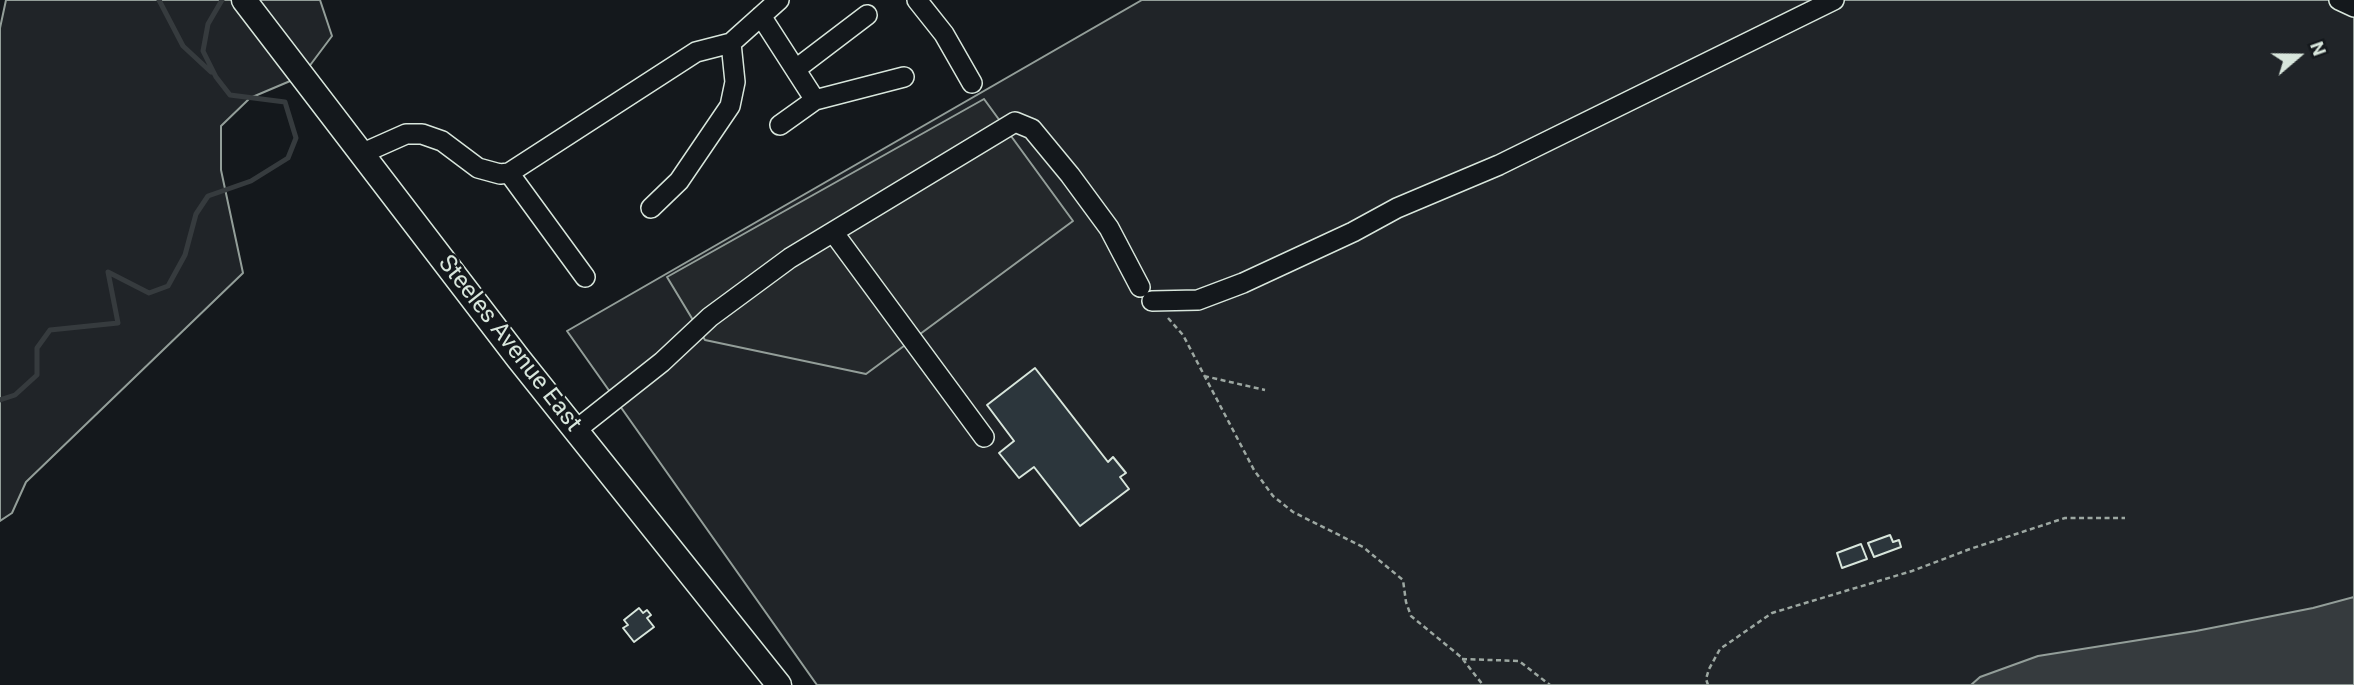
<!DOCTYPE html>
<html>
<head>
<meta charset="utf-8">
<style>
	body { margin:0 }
	#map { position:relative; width:2354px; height:685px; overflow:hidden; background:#14181c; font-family:Roboto,sans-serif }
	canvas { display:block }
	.north { position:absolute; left:2263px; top:21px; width:70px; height:70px; -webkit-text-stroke:5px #14181c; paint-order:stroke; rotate:70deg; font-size:19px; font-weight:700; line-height:28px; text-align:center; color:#d8e6dc }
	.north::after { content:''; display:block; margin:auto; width:24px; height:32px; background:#d8e6dc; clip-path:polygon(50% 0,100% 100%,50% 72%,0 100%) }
</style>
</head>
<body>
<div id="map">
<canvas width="2354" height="685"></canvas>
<div class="north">N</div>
</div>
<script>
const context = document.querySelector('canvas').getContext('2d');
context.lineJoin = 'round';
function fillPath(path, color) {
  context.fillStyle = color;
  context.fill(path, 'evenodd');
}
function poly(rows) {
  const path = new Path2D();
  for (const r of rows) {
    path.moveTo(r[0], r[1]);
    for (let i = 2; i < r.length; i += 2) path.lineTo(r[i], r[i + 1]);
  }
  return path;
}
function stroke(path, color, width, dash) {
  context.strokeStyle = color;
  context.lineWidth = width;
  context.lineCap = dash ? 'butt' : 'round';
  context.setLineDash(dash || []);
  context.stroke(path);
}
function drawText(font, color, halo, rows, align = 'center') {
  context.font = font + ' Roboto,sans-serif';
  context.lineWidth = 5;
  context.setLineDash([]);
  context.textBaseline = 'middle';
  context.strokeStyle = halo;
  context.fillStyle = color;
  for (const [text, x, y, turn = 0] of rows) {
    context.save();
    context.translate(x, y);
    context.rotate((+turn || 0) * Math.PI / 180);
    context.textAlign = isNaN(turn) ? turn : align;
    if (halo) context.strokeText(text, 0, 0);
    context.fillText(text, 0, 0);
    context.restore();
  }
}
const green = poly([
	[6,0,320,0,332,36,302,76,250,98,221,126,221,170,243,273,26,482,12,513,0,521,0,28,6,0],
	[1142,0,2354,0,2354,685,817,685,567,331,1142,0]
]);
const parking = poly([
	[984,99,1073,221,866,374,705,340,667,277,984,99]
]);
const water = poly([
	[2354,597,2354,685,1971,685,1980,677,2038,656,2196,631,2313,608,2354,597]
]);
const stream = poly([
	[159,0,183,46,211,72],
	[0,400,15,395,37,375,37,348,50,330,118,323,108,272,149,293,168,286,185,255,196,214,208,196,251,181,288,158,296,138,285,102,230,95,216,77,203,51,208,24,222,0]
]);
const building = poly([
	[1035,368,1108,462,1113,457,1126,473,1120,477,1129,489,1080,526,1034,467,1019,478,999,453,1014,441,987,405,1035,368],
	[1890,535,1893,542,1899,540,1901,547,1874,557,1868,543,1890,535],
	[1861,544,1867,559,1842,568,1837,553,1861,544],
	[639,608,643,613,647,610,651,615,647,618,654,627,634,642,623,628,628,625,624,620,639,608]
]);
const path = poly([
	[1168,318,1183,335,1254,470,1273,496,1293,512,1363,547,1403,580,1406,602,1411,616,1461,657,1483,685],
	[1204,376,1265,390],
	[1462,659,1519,661,1550,685],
	[1708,685,1706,679,1709,669,1720,649,1772,613,1912,571,1970,549,2065,518,2125,518]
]);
const minor = poly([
	[917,0,944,34,972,83],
	[2339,0,2354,7],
	[761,16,815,100,904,77],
	[796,69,867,15],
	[780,125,815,100],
	[361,154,406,134,422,134,442,141,478,168,500,174,509,173,696,52,731,43,779,0],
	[509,173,585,277],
	[651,208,679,181,730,106,735,82,731,43],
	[833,232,984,437],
	[1152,301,1198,300,1243,283,1353,232,1397,208,1499,165,1834,0],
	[576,430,662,362,710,317,790,258,1015,122,1032,129,1070,175,1109,228,1140,287]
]);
const major = poly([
	[244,0,518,358,779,685]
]);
const streetNames = [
	["Steeles Avenue East",509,344,52]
];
fillPath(green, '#202428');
stroke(green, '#939e99', 2);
fillPath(parking, '#24282b');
stroke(parking, '#939e99', 2);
fillPath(water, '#363b3e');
stroke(water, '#939e99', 2);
stroke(stream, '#363b3e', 5);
fillPath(building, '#2c363c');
stroke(building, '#d8e6dc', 2);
stroke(minor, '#d8e6dc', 22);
stroke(major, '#d8e6dc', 27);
stroke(path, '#9da8a2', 2.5, [5, 3.5]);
stroke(minor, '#14181c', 19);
stroke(major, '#14181c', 24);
drawText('24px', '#d8e6dc', '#14181c', streetNames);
</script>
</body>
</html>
